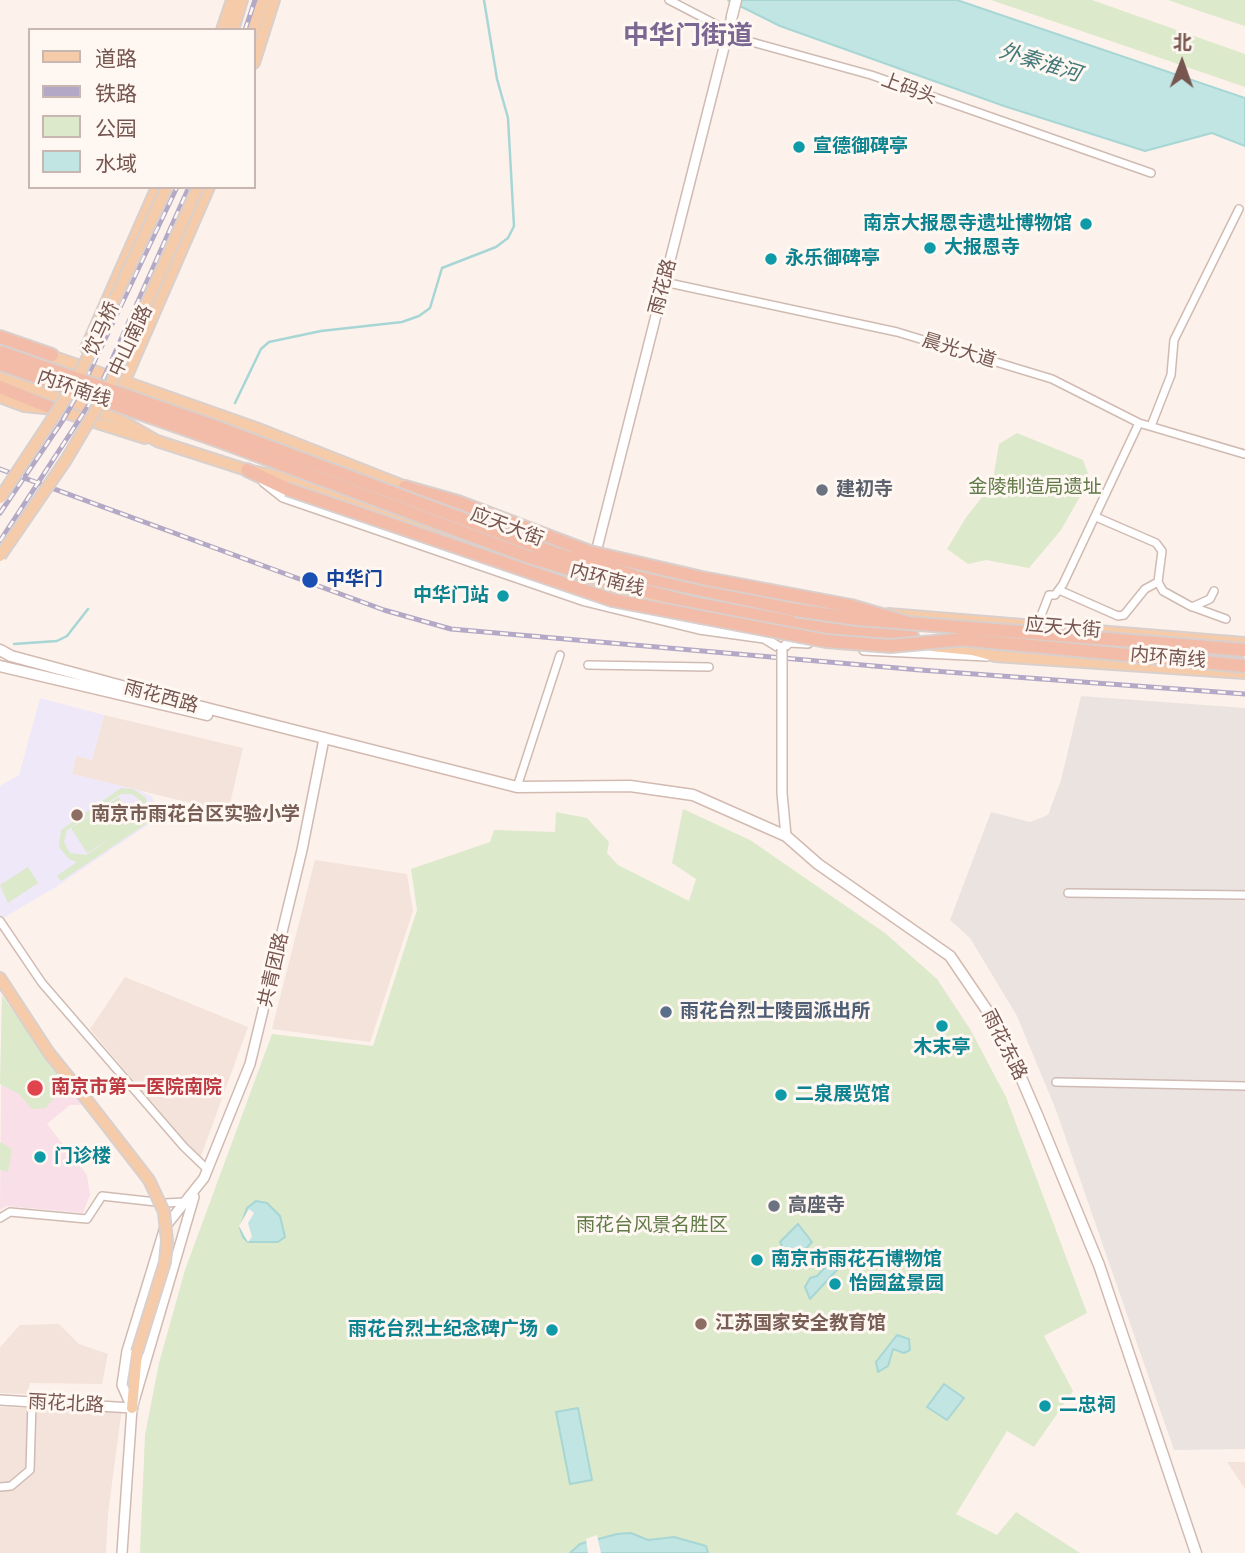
<!DOCTYPE html>
<html>
<head>
<meta charset="utf-8">
<style>
	body { margin:0 }
	#map { position:relative; width:1245px; height:1553px; overflow:hidden; background:#fcf2eb; font-family:"PT Sans","Noto Sans SC",sans-serif }
	canvas { display:block }
	.legend { position:absolute; left:28px; top:28px; width:228px; height:161px; box-sizing:border-box; background:#fef7f2; border:2px solid #c8b7b1; margin:0; padding:9px 12px; list-style:none; font-size:21px; color:#76564f }
	.legend li { display:flex; align-items:center; gap:14px; height:35px }
	.legend b { width:35px; border:2px solid #c8b7b1 }
	.north { position:absolute; left:1147px; top:28px; width:70px; height:70px; -webkit-text-stroke:5px #fef7f2; paint-order:stroke; rotate:1deg; font-size:19px; font-weight:700; line-height:28px; text-align:center; color:#76564f }
	.north::after { content:''; display:block; margin:auto; width:24px; height:32px; background:#76564f; clip-path:polygon(50% 0,100% 100%,50% 72%,0 100%) }
</style>
</head>
<body>
<div id="map">
<canvas width="1245" height="1553"></canvas>
<ul class="legend">
<li><b style="height:9px;background:#f5cba9"></b>道路</li>
<li><b style="height:9px;background:#b3a9c6"></b>铁路</li>
<li><b style="height:19px;background:#dce9ca"></b>公园</li>
<li><b style="height:19px;background:#c0e5e3"></b>水域</li>
</ul>
<div class="north">北</div>
</div>
<script>
const context = document.querySelector('canvas').getContext('2d');
context.lineJoin = 'round';
function fillPath(path, color) {
  context.fillStyle = color;
  context.fill(path, 'evenodd');
}
function poly(rows) {
  const path = new Path2D();
  for (const r of rows) {
    path.moveTo(r[0], r[1]);
    for (let i = 2; i < r.length; i += 2) path.lineTo(r[i], r[i + 1]);
  }
  return path;
}
function stroke(path, color, width, dash) {
  context.strokeStyle = color;
  context.lineWidth = width;
  context.lineCap = dash ? 'butt' : 'round';
  context.setLineDash(dash || []);
  context.stroke(path);
}
function drawText(font, color, halo, rows, align = 'center') {
  context.font = font + ' "PT Sans","Noto Sans SC",sans-serif';
  context.lineWidth = 6;
  context.setLineDash([]);
  context.textBaseline = 'middle';
  context.strokeStyle = halo;
  context.fillStyle = color;
  for (const [text, x, y, turn = 0] of rows) {
    context.save();
    context.translate(x, y);
    context.rotate((+turn || 0) * Math.PI / 180);
    context.textAlign = isNaN(turn) ? turn : align;
    if (halo) context.strokeText(text, 0, 0);
    context.fillText(text, 0, 0);
    context.restore();
  }
}
const residential = poly([
	[104,715,243,748,228,812,72,774,76,755,92,759],
	[315,860,407,874,413,911,370,1042,272,1029],
	[125,977,248,1027,200,1159,90,1029],
	[59,1324,79,1344,108,1354,102,1384,30,1383,27,1394,0,1393,0,1347,20,1325],
	[32,1402,122,1407,108,1514,106,1553,0,1553,0,1407,32,1408],
	[1227,1462,1245,1462,1245,1489]
]);
const industrial = poly([
	[1081,696,1245,708,1245,1449,1174,1450,1056,1110,1017,1016,970,938,950,920,991,812,1030,822,1048,815,1061,780]
]);
const education = poly([
	[40,698,104,715,92,760,76,756,72,774,139,790,152,797,156,808,154,821,59,885,0,920,0,786,19,775]
]);
const medical = poly([
	[2,996,83,1105,70,1105,47,1124,87,1175,90,1195,83,1213,7,1206,0,1210]
]);
const green = poly([
	[991,0,1092,0,1245,54,1245,87],
	[1168,0,1245,0,1245,26,1208,14],
	[1017,433,1083,460,1090,479,1061,530,1029,568,986,560,968,564,947,549,967,516,992,485,999,444],
	[121,788,133,789,146,798,149,822,61,881,57,876,77,862,69,859,59,847,61,830],
	[121,794,132,794,141,801,141,817,135,822,119,797,71,828,87,853,119,833,86,855,70,853,64,842,67,830],
	[683,809,750,840,885,933,937,979,970,1029,1006,1097,1087,1313,1044,1336,1073,1391,1034,1447,1007,1431,956,1514,997,1535,1016,1512,1080,1553,140,1553,145,1435,159,1363,185,1270,272,1034,373,1046,417,910,411,869,490,842,494,830,555,832,556,812,587,818,609,842,607,853,618,865,689,901,696,879,672,863],
	[28,867,38,883,8,903,0,885],
	[2,996,58,1071,57,1095,45,1108,32,1109,19,1094,0,1084],
	[0,1142,12,1149,8,1172,0,1170]
]);
const water = poly([
	[728,0,957,0,1245,98,1245,146,1212,133,1145,151,1004,106,780,26,728,0],
	[256,1201,267,1203,280,1216,285,1237,278,1242,248,1242,243,1237,240,1228,247,1208,256,1201],
	[798,1224,812,1242,795,1261,790,1261,780,1242,798,1224],
	[839,1257,837,1270,810,1299,805,1287,810,1278,817,1276,831,1261,839,1257],
	[897,1335,909,1339,910,1350,904,1353,893,1349,888,1366,878,1372,876,1362,897,1335],
	[944,1384,964,1398,947,1420,927,1407,944,1384],
	[578,1408,592,1480,570,1484,556,1412,578,1408],
	[631,1533,648,1540,674,1537,706,1546,708,1553,570,1553,580,1544,617,1534,631,1533]
]);
const pier = poly([
	[249,1209,254,1213,248,1223,252,1237,248,1242,239,1226],
	[597,1535,601,1553,588,1553,586,1539]
]);
const stream = poly([
	[235,403,261,349,269,342,321,331,402,322,419,316,430,308,442,268,496,247,508,238,514,226,508,118,497,79,484,0],
	[14,644,57,641,67,636,88,609]
]);
const minor = poly([
	[669,0,748,41,871,75,1151,173],
	[664,282,897,332,1052,379,1139,423,1244,454],
	[1151,426,1171,375,1174,340,1239,209],
	[1096,517,1156,543,1162,551,1158,582,1163,591,1192,607,1210,599,1214,591],
	[1059,590,1118,616,1124,615,1145,589,1158,582],
	[1193,607,1226,619],
	[1037,626,1049,595,1055,595,1063,584,1139,423],
	[588,665,709,667],
	[517,787,560,655],
	[1068,893,1245,895],
	[0,921,42,983,184,1147,208,1170],
	[1056,1082,1245,1086],
	[0,1218,10,1212,87,1219,102,1196,165,1203,185,1202],
	[0,1487,11,1486,30,1470,32,1402]
]);
const tertiary = poly([
	[264,482,283,497,585,601,699,629,764,638,782,649,789,642,808,643],
	[595,556,732,16],
	[864,650,986,656],
	[782,671,782,793,786,836],
	[0,1400,132,1408],
	[132,1408,122,1385,127,1351,165,1227,204,1178,250,1064,302,850,324,739],
	[122,1553,132,1408,194,1197]
]);
const secondary = poly([
	[732,16,736,0],
	[0,650,11,656,155,695,517,787,630,786,693,795,786,836,818,864,950,956,1001,1031,1038,1117,1099,1265,1196,1553],
	[0,666,207,715]
]);
const primary = poly([
	[222,30,232,0],
	[233,30,242,0],
	[253,30,263,0],
	[254,63,274,0],
	[86,348,157,187],
	[46,354,256,428,411,489],
	[0,376,117,418,157,441,247,470,290,479,617,594,661,603],
	[125,380,209,187],
	[0,397,24,406,54,409,145,438],
	[719,588,793,601],
	[888,614,1245,643],
	[932,646,972,650,995,656,1245,673],
	[0,978,49,1053,83,1095],
	[132,1408,137,1352]
]);
const trunk = poly([
	[0,337,52,355],
	[0,387,54,409],
	[247,470,287,489],
	[405,487,458,502],
	[632,575,795,610],
	[634,588,693,603,822,628,912,636]
]);
const rail = poly([
	[245,30,255,0],
	[0,469,384,610,451,629,920,670,1245,694],
	[0,513,63,420,88,375,177,187],
	[0,541,98,391,189,187]
]);
const tertiaryBridge = poly([
	[782,671,782,649]
]);
const primaryBridge = poly([
	[0,498,75,384,167,187],
	[0,556,66,460,111,384,198,187],
	[83,1095,149,1180,164,1212,167,1241,165,1262,137,1352]
]);
const trunkBridge = poly([
	[0,352,219,428,557,554,632,575],
	[0,364,222,442,529,557,634,588],
	[287,489,612,600,826,641,890,646,967,639],
	[458,502,590,552,702,578,851,606,905,622],
	[795,610,858,619,1245,650],
	[958,639,1245,666]
]);
const markers = [
	[799,147,7,"#0f9aa8"],
	[1086,224,7,"#0f9aa8"],
	[930,248,7,"#0f9aa8"],
	[771,259,7,"#0f9aa8"],
	[822,490,7,"#6b7280"],
	[310,580,9,"#1a4fb4"],
	[503,596,7,"#0f9aa8"],
	[77,815,7,"#8d6e63"],
	[666,1012,7,"#5c6f8a"],
	[942,1026,7,"#0f9aa8"],
	[35,1088,9,"#e0444e"],
	[781,1095,7,"#0f9aa8"],
	[40,1157,7,"#0f9aa8"],
	[774,1206,7,"#6b7280"],
	[757,1260,7,"#0f9aa8"],
	[835,1284,7,"#0f9aa8"],
	[701,1324,7,"#8d6e63"],
	[552,1330,7,"#0f9aa8"],
	[1045,1406,7,"#0f9aa8"]
];
const streetNames = [
	["上码头",909,89,20],
	["雨花路",663,287,-75],
	["饮马桥",102,329,-65],
	["中山南路",131,341,-65],
	["晨光大道",959,351,17],
	["内环南线",74,389,19],
	["应天大街",507,527,21],
	["内环南线",607,580,15],
	["应天大街",1063,628,5],
	["内环南线",1168,658,5],
	["雨花西路",161,697,15],
	["共青团路",274,970,-77],
	["雨花东路",1004,1045,63],
	["雨花北路",66,1404,3]
];
const cultureNames = [
	["宣德御碑亭",813,147],
	["南京大报恩寺遗址博物馆",1072,224,"right"],
	["大报恩寺",944,248],
	["永乐御碑亭",785,259],
	["中华门站",489,596,"right"],
	["木末亭",942,1048,"center"],
	["二泉展览馆",795,1095],
	["门诊楼",54,1157],
	["南京市雨花石博物馆",771,1260],
	["怡园盆景园",849,1284],
	["雨花台烈士纪念碑广场",538,1330,"right"],
	["二忠祠",1059,1406]
];
const parkNames = [
	["金陵制造局遗址",1035,488],
	["雨花台风景名胜区",652,1226]
];
const worshipNames = [
	["建初寺",836,490],
	["高座寺",788,1206]
];
const transitNames = [
	["中华门",326,580]
];
const educationNames = [
	["南京市雨花台区实验小学",91,815],
	["江苏国家安全教育馆",715,1324]
];
const serviceNames = [
	["雨花台烈士陵园派出所",680,1012]
];
const healthNames = [
	["南京市第一医院南院",51,1088]
];
const waterNames = [
	["外秦淮河",1040,63,17]
];
const districtNames = [
	["中华门街道",688,37]
];
fillPath(residential, '#f3e3da');
fillPath(industrial, '#ebe3e0');
fillPath(education, '#efe8f8');
fillPath(medical, '#f9dfe7');
fillPath(green, '#dce9ca');
fillPath(water, '#c0e5e3');
stroke(water, '#a7d6d5', 2);
fillPath(pier, '#fcf2eb');
stroke(stream, '#a7d6d5', 2.5);
stroke(minor, '#d0bbb3', 10);
stroke(tertiary, '#d0bbb3', 12);
stroke(secondary, '#d3bab1', 13);
stroke(primary, '#d9d0ce', 14);
stroke(trunk, '#d9d0ce', 16);
stroke(minor, '#fff', 7);
stroke(tertiary, '#fff', 9);
stroke(secondary, '#fff', 10);
stroke(primary, '#f5cba9', 10);
stroke(trunk, '#f3bca8', 12);
stroke(rail, '#b3a9c6', 5);
stroke(rail, '#fef7f2', 2.5, [8]);
stroke(tertiaryBridge, '#d0bbb3', 12, []);
stroke(primaryBridge, '#d9d0ce', 14, []);
stroke(trunkBridge, '#d9d0ce', 16, []);
stroke(tertiaryBridge, '#fff', 9);
stroke(primaryBridge, '#f5cba9', 10);
stroke(trunkBridge, '#f3bca8', 12);
for (const [x, y, r, color] of markers) {
  const dot = new Path2D();
  dot.arc(x, y, r, 0, 2 * Math.PI);
  context.fillStyle = color;
  context.fill(dot);
  stroke(dot, '#fef7f2', 2.5);
}
drawText('19px', '#76564f', '#fef7f2', streetNames);
drawText('bold 19px', '#0d838f', '#fef7f2', cultureNames, 'left');
drawText('19px', '#607a47', '#fef7f2', parkNames);
drawText('bold 19px', '#5b616d', '#fef7f2', worshipNames, 'left');
drawText('bold 19px', '#164399', '#fef7f2', transitNames, 'left');
drawText('bold 19px', '#785e54', '#fef7f2', educationNames, 'left');
drawText('bold 19px', '#4e5e75', '#fef7f2', serviceNames, 'left');
drawText('bold 19px', '#be3a42', '#fef7f2', healthNames, 'left');
drawText('italic 21px', '#437978', '#fef7f2', waterNames);
drawText('bold 26px', '#7b6791', '#fef7f2', districtNames);
</script>
</body>
</html>
